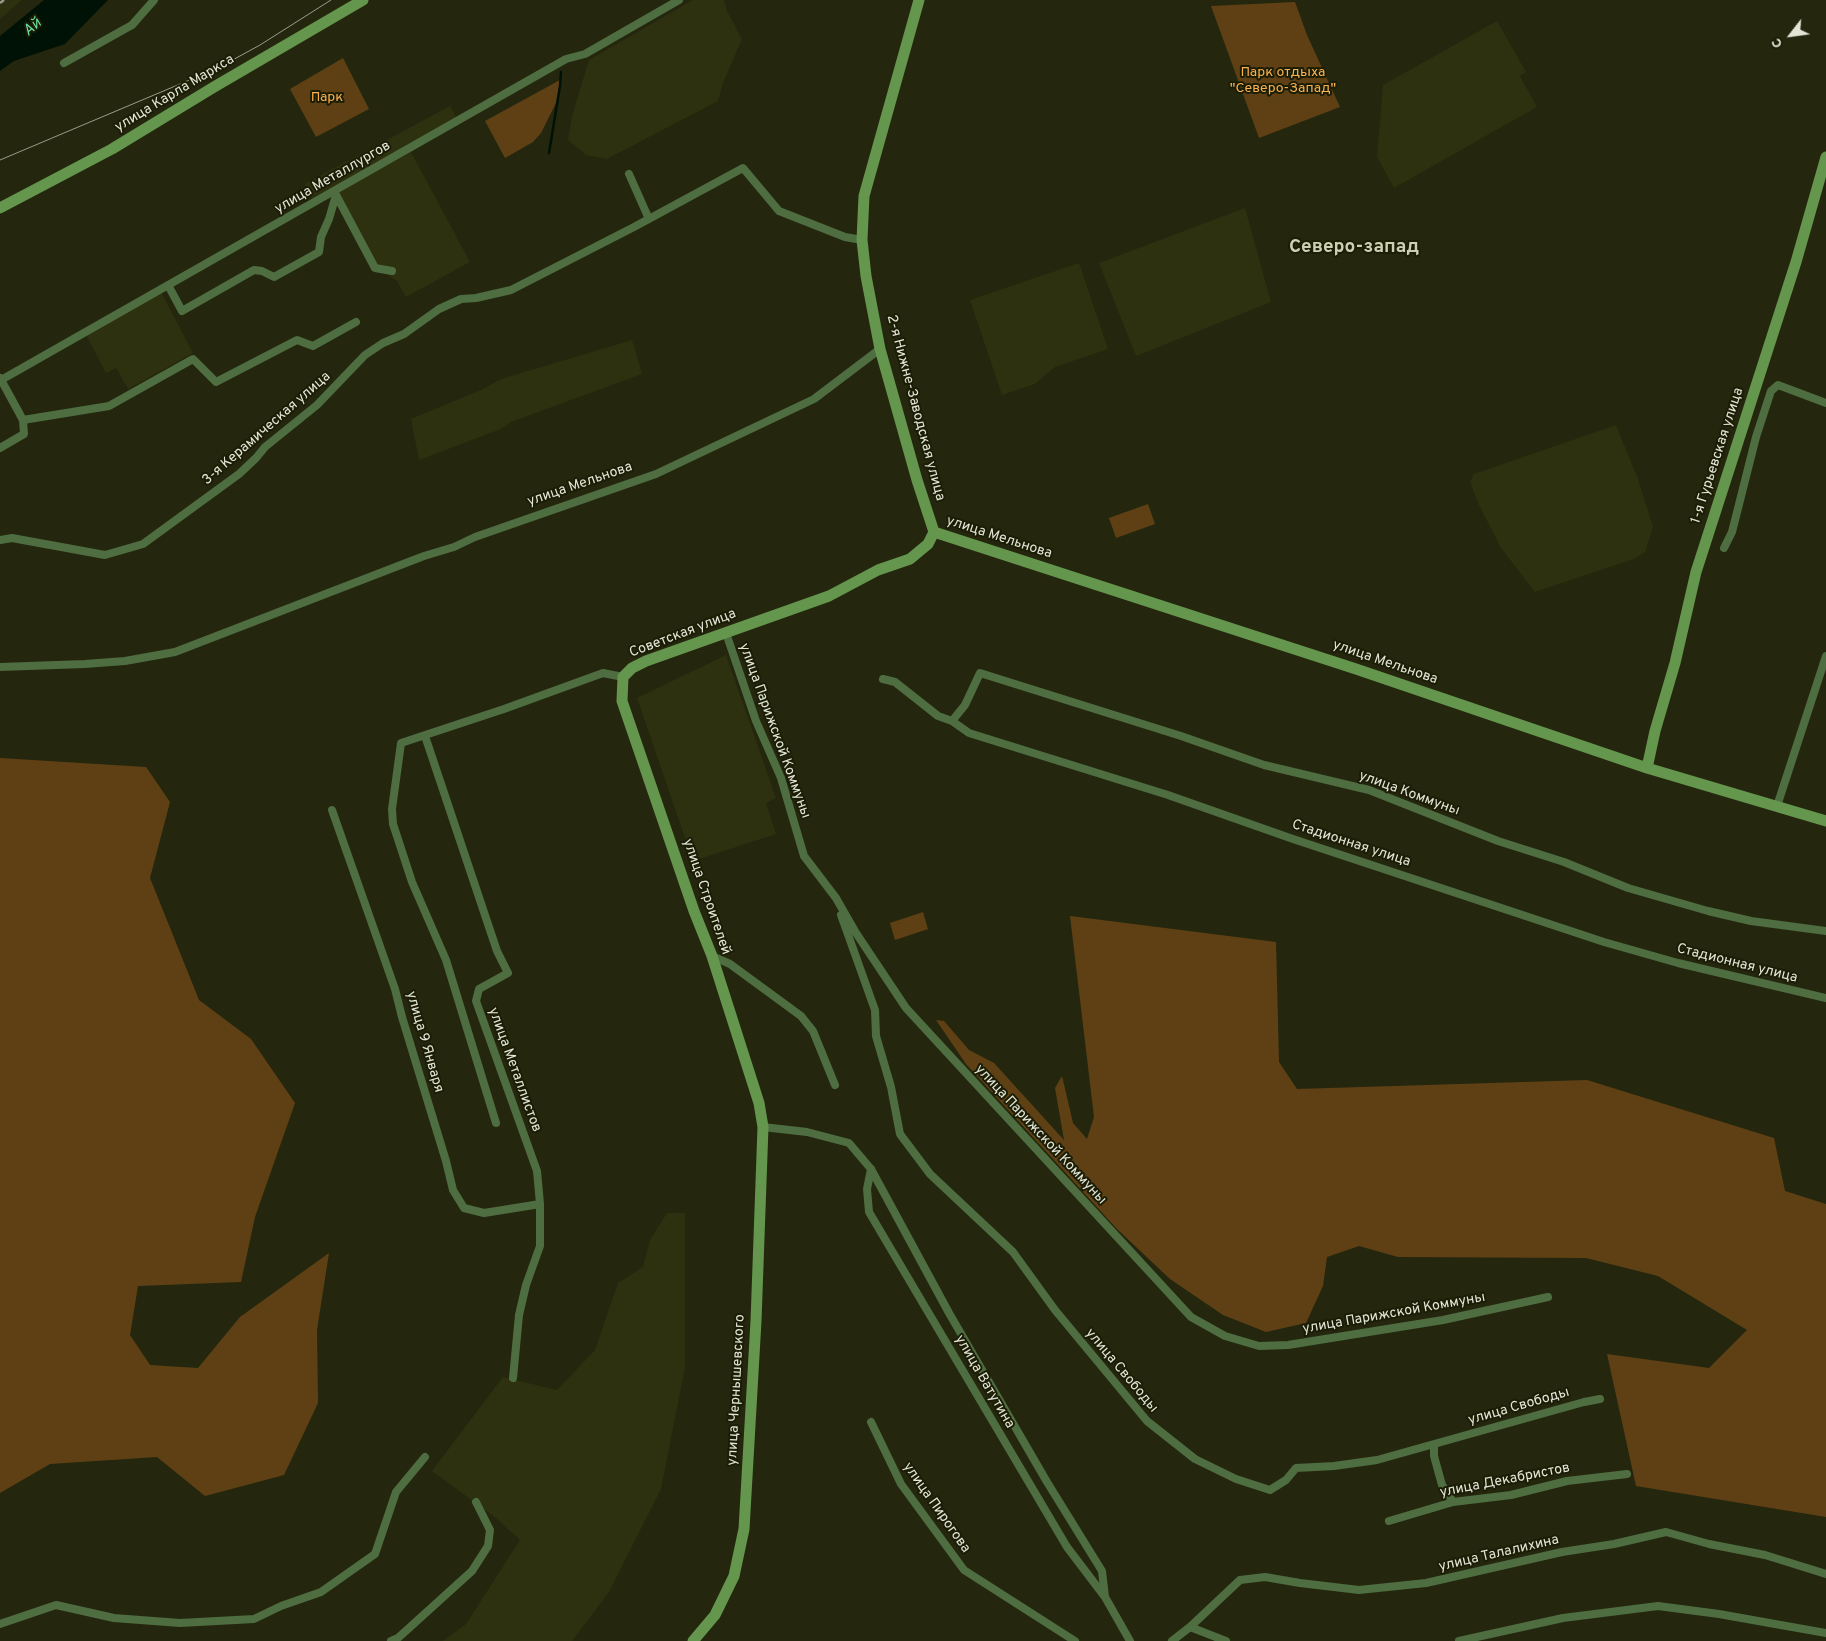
<!DOCTYPE html>
<html>
<head>
<meta charset="utf-8">
<style>
	body { margin:0 }
	#map { position:relative; width:1826px; height:1641px; overflow:hidden; background:#24270e; font-family:Overpass,sans-serif }
	canvas { display:block }
	.north { position:absolute; left:1766px; top:10px; width:50px; height:50px; -webkit-text-stroke:4px #1b1d05; paint-order:stroke; rotate:240deg; font-size:14px; font-weight:700; line-height:20px; text-align:center; color:#e3e6d7 }
	.north::after { content:''; display:block; margin:auto; width:18px; height:22px; background:#e3e6d7; clip-path:polygon(50% 0,100% 100%,50% 72%,0 100%) }
</style>
</head>
<body>
<div id="map">
<canvas width="1826" height="1641"></canvas>
<div class="north">С</div>
</div>
<script>
const context = document.querySelector('canvas').getContext('2d');
context.lineJoin = 'round';
function fillPath(path, color) {
  context.fillStyle = color;
  context.fill(path, 'evenodd');
}
function poly(rows) {
  const path = new Path2D();
  for (const r of rows) {
    path.moveTo(r[0], r[1]);
    for (let i = 2; i < r.length; i += 2) path.lineTo(r[i], r[i + 1]);
  }
  return path;
}
function stroke(path, color, width, dash) {
  context.strokeStyle = color;
  context.lineWidth = width;
  context.lineCap = dash ? 'butt' : 'round';
  context.setLineDash(dash || []);
  context.stroke(path);
}
function drawText(font, color, halo, rows, align = 'center') {
  context.font = font + ' Overpass,sans-serif';
  context.lineWidth = 4;
  context.setLineDash([]);
  context.textBaseline = 'middle';
  context.strokeStyle = halo;
  context.fillStyle = color;
  for (const [text, x, y, turn = 0] of rows) {
    context.save();
    context.translate(x, y);
    context.rotate((+turn || 0) * Math.PI / 180);
    context.textAlign = isNaN(turn) ? turn : align;
    if (halo) context.strokeText(text, 0, 0);
    context.fillText(text, 0, 0);
    context.restore();
  }
}
const built = poly([
	[0,0,22,0,0,19],
	[693,0,724,0,727,11,742,39,723,83,718,101,607,159,586,155,568,140,572,116,589,60],
	[1497,21,1526,72,1520,76,1537,107,1394,188,1377,157,1383,85],
	[450,106,457,119,312,198,305,184],
	[411,152,470,262,406,297,397,281,383,272,376,263,338,192],
	[1245,208,1271,302,1136,356,1099,263],
	[1079,263,1108,349,1055,367,1035,384,1002,395,970,300],
	[161,292,193,353,128,389,116,368,106,373,85,333],
	[632,340,642,374,511,422,501,429,419,460,411,419,481,390,501,379],
	[1616,425,1638,479,1653,527,1645,552,1634,559,1535,592,1501,548,1479,505,1470,482,1474,474],
	[726,655,776,798,766,803,776,834,693,861,637,698],
	[667,1213,685,1213,685,1368,661,1489,609,1592,572,1641,443,1641,466,1624,520,1540,496,1518,432,1471,503,1377,557,1390,595,1350,618,1283,643,1267,650,1240]
]);
const green = poly([
	[1295,2,1307,35,1340,107,1259,138,1211,6],
	[343,58,369,109,316,137,290,89],
	[560,80,557,101,541,133,533,142,505,158,485,121],
	[1148,504,1155,524,1116,538,1109,518],
	[0,758,146,767,170,802,150,878,199,1000,251,1039,295,1103,255,1217,241,1282,138,1286,130,1335,150,1365,198,1368,240,1317,329,1253,317,1330,318,1403,284,1475,205,1496,157,1457,50,1464,0,1493],
	[923,912,928,929,895,940,890,923],
	[1070,916,1276,942,1279,1062,1297,1089,1587,1080,1774,1138,1785,1191,1826,1204,1826,1517,1636,1486,1607,1354,1709,1368,1747,1330,1658,1276,1586,1258,1398,1257,1359,1246,1327,1257,1323,1286,1306,1323,1266,1332,1223,1315,1170,1279,1117,1229,966,1064,936,1020,944,1021,969,1050,994,1063,1064,1140,1055,1088,1062,1076,1073,1123,1087,1139,1094,1117]
]);
const water = poly([
	[44,0,108,0,65,44,14,61,0,71,0,36]
]);
const stream = poly([
	[549,153,560,86,561,72]
]);
const minor = poly([
	[64,63,132,25,154,0],
	[629,174,649,219],
	[335,193,375,268,392,271],
	[168,285,182,311,254,270,262,271,274,277,319,252,321,237,329,219,336,195],
	[0,378,23,420,24,434,0,448],
	[1,380,566,59,585,54,679,0],
	[23,420,109,406,193,359,216,382,297,340,313,346,356,322],
	[0,540,12,538,105,555,143,544,239,474,256,458,265,447,317,405,365,355,383,343,404,334,439,309,461,299,476,298,511,290,634,227,743,168,779,211,845,237,862,240],
	[1724,548,1732,532,1756,437,1771,391,1778,385,1826,403],
	[726,633,756,721,781,778,804,856,836,898,856,933,906,1008,1191,1317,1225,1336,1259,1346,1288,1345,1443,1320,1548,1297],
	[0,667,85,664,125,661,175,652,424,556,454,547,475,537,656,474,814,399,880,349],
	[883,679,895,682,938,716,952,721,969,733,1168,795,1293,839,1604,942,1678,963,1826,998],
	[952,721,965,705,980,673,1181,736,1264,765,1369,790,1498,841,1564,862,1628,888,1708,911,1751,921,1826,931],
	[425,736,497,951,508,973,479,989,476,1001,537,1171,540,1204,540,1246,526,1285,519,1315,513,1378],
	[1777,806,1826,656],
	[332,810,395,989,402,1017,446,1161,453,1190,464,1208,484,1213,540,1204],
	[841,915,875,1010,876,1036,891,1087,900,1134,930,1174,1013,1252,1055,1310,1147,1421,1195,1459,1236,1479,1270,1490,1286,1480,1296,1468,1334,1466,1377,1460,1584,1402,1600,1399],
	[712,956,730,964,801,1016,813,1031,835,1085],
	[496,1123,446,960,412,882,393,824,392,809,401,743,504,709,603,673,623,677],
	[763,1127,807,1132,849,1143,871,1169,949,1313,1047,1482,1102,1571,1105,1597,1130,1641],
	[871,1169,867,1189,869,1212,1067,1547,1105,1597],
	[871,1422,901,1484,964,1570,1075,1641],
	[1434,1445,1434,1456,1442,1485,1453,1502],
	[1389,1521,1453,1502,1511,1495,1567,1481,1627,1474],
	[0,1624,56,1605,114,1618,180,1623,254,1619,281,1606,321,1592,375,1554,396,1492,425,1457],
	[1190,1627,1240,1580,1265,1577,1300,1583,1359,1590,1426,1583,1562,1552,1614,1544,1666,1532,1709,1544,1765,1555,1826,1574],
	[391,1641,398,1638,472,1571,488,1546,490,1530,476,1502],
	[1172,1641,1190,1627,1226,1641],
	[1459,1641,1563,1618,1658,1606,1719,1614,1826,1633]
]);
const secondary = poly([
	[919,0,864,196,862,240,866,276,880,349,917,480,934,532],
	[0,208,112,149,214,87,363,0],
	[934,532,1356,669,1647,768,1826,821],
	[1647,768,1655,731,1675,663,1696,572,1796,262,1826,157],
	[693,1641,715,1615,734,1576,744,1529,756,1321,763,1127,759,1103,712,956,694,911,622,701,623,677,632,668,646,661,829,596,878,570,910,559,928,544,934,532]
]);
const tram = poly([
	[0,160,218,68,260,45,331,0]
]);
const rail = poly([
	[0,3,4,0]
]);
const parkNames = [
	["Парк отдыха",1283,73],
	["\"Северо-Запад\"",1283,89],
	["Парк",327,98]
];
const streetNames = [
	["улица Карла Маркса",175,94,-31],
	["улица Металлургов",333,178,-30],
	["2-я Нижне-Заводская улица",915,408,75],
	["3-я Керамическая улица",267,429,-41],
	["1-я Гурьевская улица",1718,456,-72],
	["улица Мельнова",580,485,-19],
	["улица Мельнова",999,538,18],
	["Советская улица",683,634,-21],
	["улица Мельнова",1385,663,19],
	["улица Парижской Коммуны",774,731,70],
	["улица Коммуны",1409,794,20],
	["Стадионная улица",1351,844,18],
	["улица Строителей",706,897,71],
	["Стадионная улица",1737,964,14],
	["улица 9 Января",424,1042,74],
	["улица Металлистов",514,1070,70],
	["улица Парижской Коммуны",1040,1135,47],
	["улица Парижской Коммуны",1394,1314,-10],
	["улица Свободы",1121,1371,50],
	["улица Ватутина",984,1382,60],
	["улица Чернышевского",737,1390,-87],
	["улица Свободы",1519,1407,-16],
	["улица Декабристов",1505,1481,-11],
	["улица Пирогова",936,1508,55],
	["улица Талалихина",1499,1554,-13]
];
const waterNames = [
	["Ай",33,28,-41]
];
const districtNames = [
	["Северо-запад",1354,248]
];
fillPath(built, '#2d310f');
fillPath(green, '#5f4015');
fillPath(water, '#001206');
stroke(stream, '#001206', 2.5);
stroke(minor, '#4e6d41', 8);
stroke(secondary, '#64964e', 11);
stroke(tram, '#999c89', 1);
stroke(rail, '#999c89', 2.5, [9, 9]);
drawText('14px', '#fab250', '#1b1d05', parkNames);
drawText('14px', '#e3e6d7', '#1b1d05', streetNames);
drawText('italic 15px', '#6ae2a5', '#1b1d05', waterNames);
drawText('bold 19px', '#cbd0b2', '#1b1d05', districtNames);
</script>
</body>
</html>
